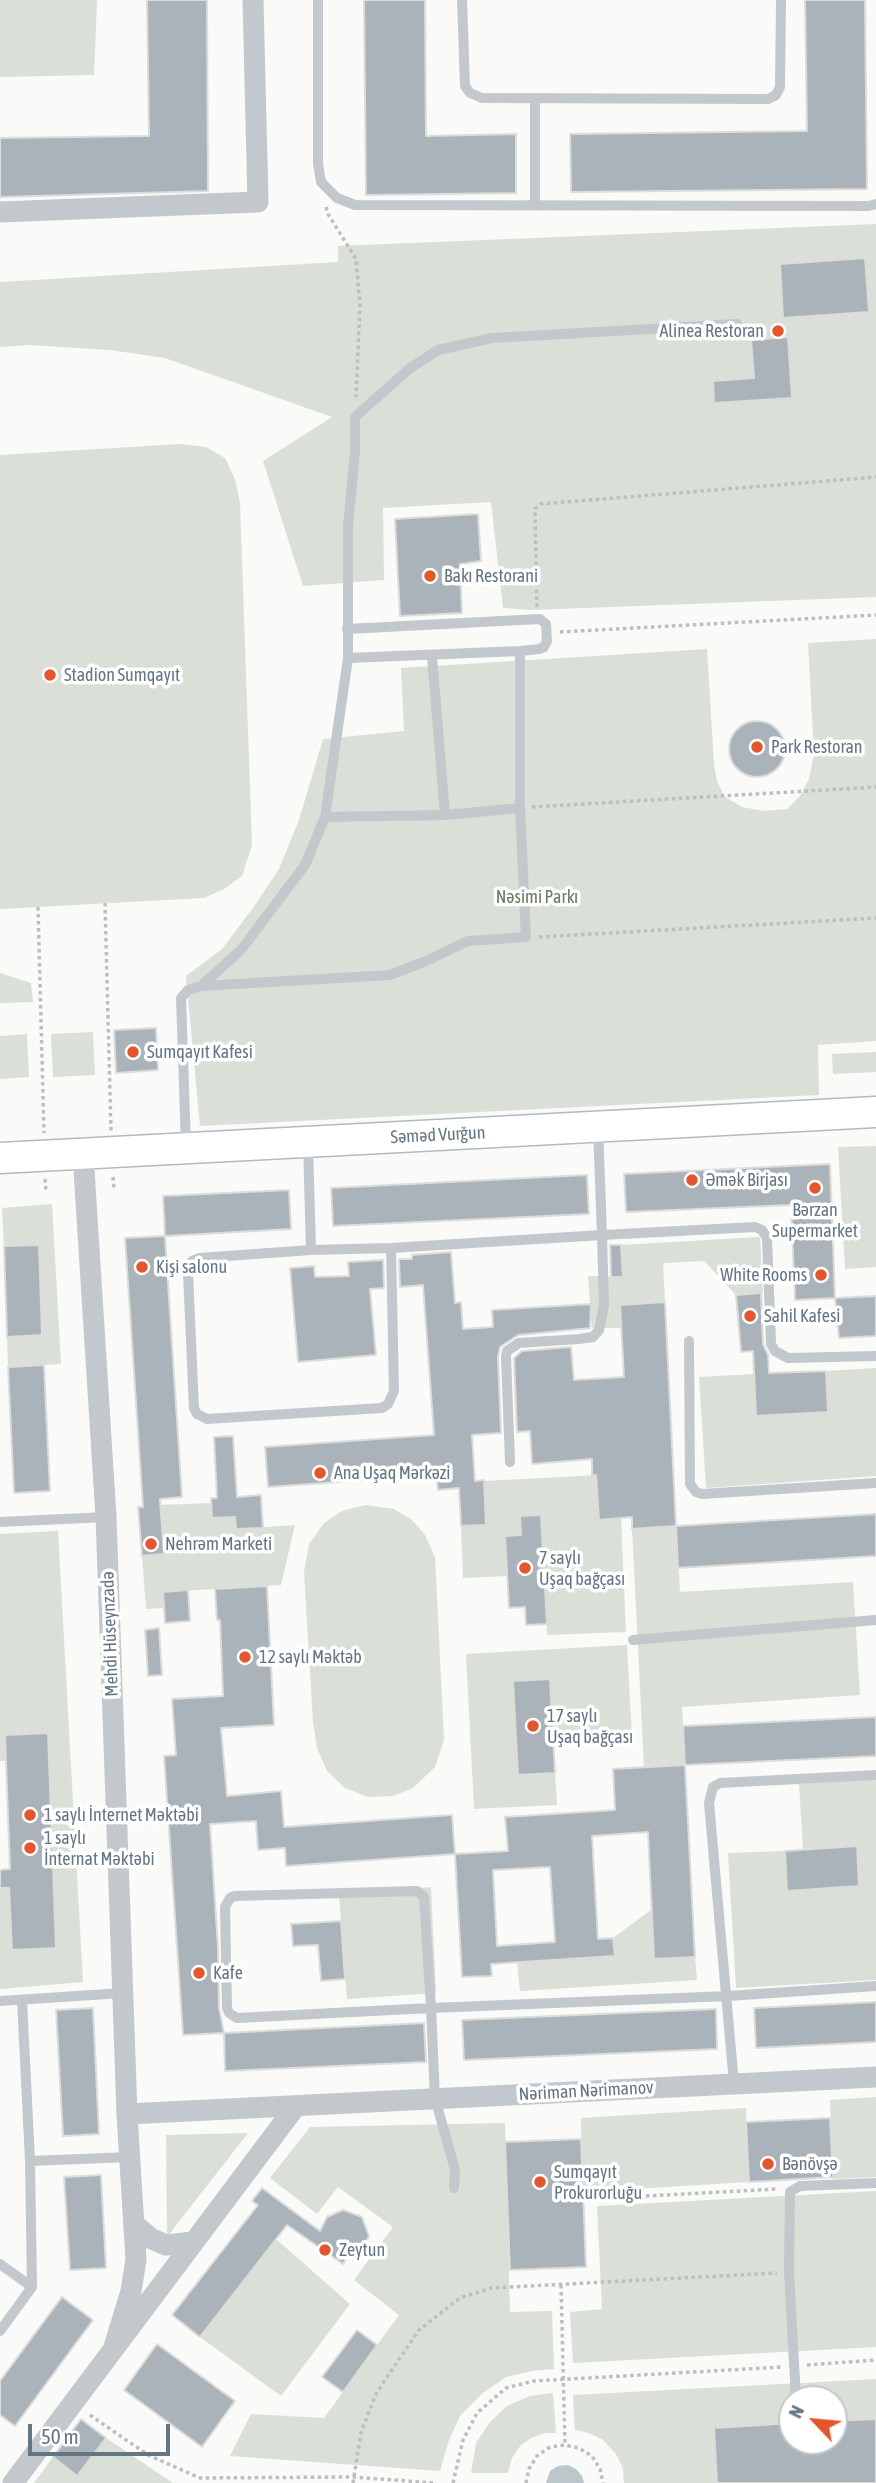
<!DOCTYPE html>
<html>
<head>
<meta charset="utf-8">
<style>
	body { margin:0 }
	#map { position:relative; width:876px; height:2483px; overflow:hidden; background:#fafaf8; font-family:"Asap Condensed",sans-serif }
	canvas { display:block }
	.north { position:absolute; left:778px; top:2385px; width:70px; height:70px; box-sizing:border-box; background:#fff; border:2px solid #c1c8cd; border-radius:50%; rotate:296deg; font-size:19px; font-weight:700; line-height:28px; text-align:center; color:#657683 }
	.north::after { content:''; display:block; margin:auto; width:24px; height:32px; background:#e4572e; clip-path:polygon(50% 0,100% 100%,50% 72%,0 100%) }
	.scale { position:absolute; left:28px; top:2424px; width:142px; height:32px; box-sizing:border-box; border:4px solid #657683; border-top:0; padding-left:9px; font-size:21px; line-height:24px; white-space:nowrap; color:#657683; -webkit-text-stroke:5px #fff; paint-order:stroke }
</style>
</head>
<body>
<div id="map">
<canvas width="876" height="2483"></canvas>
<div class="north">N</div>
<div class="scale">50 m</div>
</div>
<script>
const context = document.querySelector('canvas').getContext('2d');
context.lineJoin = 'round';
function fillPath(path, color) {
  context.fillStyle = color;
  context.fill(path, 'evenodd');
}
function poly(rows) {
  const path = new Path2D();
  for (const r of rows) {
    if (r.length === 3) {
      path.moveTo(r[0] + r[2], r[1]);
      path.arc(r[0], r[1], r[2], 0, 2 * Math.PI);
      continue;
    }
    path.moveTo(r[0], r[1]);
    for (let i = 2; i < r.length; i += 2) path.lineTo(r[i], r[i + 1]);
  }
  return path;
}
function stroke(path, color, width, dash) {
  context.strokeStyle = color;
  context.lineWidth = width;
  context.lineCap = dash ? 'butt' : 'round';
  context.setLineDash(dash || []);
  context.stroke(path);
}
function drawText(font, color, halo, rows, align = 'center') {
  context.font = font + ' "Asap Condensed",sans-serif';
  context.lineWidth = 7;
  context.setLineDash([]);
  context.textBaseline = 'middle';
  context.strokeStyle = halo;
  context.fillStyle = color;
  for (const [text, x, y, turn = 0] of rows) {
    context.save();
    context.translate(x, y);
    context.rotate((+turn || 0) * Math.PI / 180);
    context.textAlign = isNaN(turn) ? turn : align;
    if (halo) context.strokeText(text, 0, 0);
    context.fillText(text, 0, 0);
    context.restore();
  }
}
const green = poly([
	[0,0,97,0,94,75,0,77],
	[876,224,876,597,531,610,503,608,491,502,383,508,384,580,303,586,263,461,332,417,165,358,110,350,29,345,0,347,0,282,338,262,338,246],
	[179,444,206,447,225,458,235,479,240,503,252,845,242,876,224,889,204,898,0,909,0,455],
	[876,639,876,1041,818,1045,819,1095,200,1126,186,976,222,949,253,908,279,869,299,820,323,739,404,731,401,668,707,649,714,765,717,781,725,797,742,807,764,811,787,809,800,796,809,779,814,754,808,643],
	[0,973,31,983,33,1002,0,1003],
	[93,1032,95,1075,53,1077,51,1034],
	[27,1034,29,1077,0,1079,0,1036],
	[876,1052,876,1072,833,1074,832,1054],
	[876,1146,876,1267,845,1269,838,1147],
	[52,1204,61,1364,8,1367,7,1337,42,1335,39,1245,4,1246,2,1208],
	[760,1237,763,1293,736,1295,704,1261,663,1263,665,1302,621,1305,621,1328,592,1328,588,1276,623,1277,621,1245],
	[876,1368,876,1476,706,1488,699,1377,754,1374,757,1416,828,1412,826,1371],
	[619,1474,597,1495,599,1520,621,1518,626,1632,547,1635,541,1515,520,1516,521,1535,505,1536,507,1576,463,1578,461,1526,484,1481],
	[211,1503,212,1518,235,1517,237,1529,295,1525,281,1585,164,1592,164,1608,146,1609,142,1556,164,1554,160,1505],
	[366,1505,394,1509,411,1519,425,1535,435,1557,444,1740,435,1767,413,1788,393,1796,368,1797,345,1788,327,1771,317,1748,313,1722,304,1572,309,1544,324,1523,342,1511],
	[676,1526,680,1592,853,1582,860,1695,682,1707,685,1765,644,1767,632,1529],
	[58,1531,83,1982,0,1989,0,1889,9,1888,12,1950,56,1948,48,1733,6,1735,6,1761,0,1761,0,1534],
	[627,1645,632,1737,553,1741,550,1679,513,1681,518,1774,555,1773,557,1805,474,1809,466,1654],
	[876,1779,876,1980,736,1988,728,1853,785,1851,787,1891,858,1886,856,1846,803,1849,799,1784],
	[431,1887,436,1993,347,1999,339,1896],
	[651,1910,654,1959,695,1957,697,1980,520,1991,517,1962,614,1956,613,1938],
	[876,2097,876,2177,833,2179,830,2100],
	[746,2108,749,2182,582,2192,581,2118],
	[505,2123,510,2312,552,2311,554,2369,532,2371,506,2377,483,2393,460,2416,449,2440,440,2471,230,2456,251,2414,324,2418,399,2315,354,2280,393,2227,338,2187,317,2214,270,2178,310,2127],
	[248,2133,167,2237,166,2135],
	[876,2191,876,2347,573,2363,570,2312,602,2309,597,2206],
	[276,2239,350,2304,281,2396,200,2337],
	[876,2379,876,2419,834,2421,834,2399,792,2399,792,2423,714,2428,717,2483,624,2483,623,2468,616,2454,603,2440,589,2433,575,2430,573,2395],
	[553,2393,556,2433,545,2433,531,2438,520,2446,512,2458,508,2473,471,2473,476,2443,490,2422,507,2406,530,2396],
	[106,2438,173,2483,34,2483,53,2457,77,2475]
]);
const water = poly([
	[568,2465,576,2469,582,2476,584,2483,546,2483,550,2471,558,2466]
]);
const building = poly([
	[147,0,207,0,208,191,0,197,0,138,149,136,147,0],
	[364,0,425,0,426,136,516,134,516,193,366,195,364,0],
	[805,0,865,0,867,189,571,192,570,134,807,131,805,0],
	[865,258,869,312,783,318,780,264,865,258],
	[788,337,792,398,714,403,713,381,754,378,751,340,788,337],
	[478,514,481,561,460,564,462,613,400,616,395,519,478,514],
	[757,749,28],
	[156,1028,158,1070,116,1073,114,1030,156,1028],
	[830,1164,835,1298,795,1300,791,1205,626,1212,624,1174,830,1164],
	[587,1175,589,1214,333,1226,331,1188,587,1175],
	[289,1190,291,1229,165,1236,163,1196,289,1190],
	[165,1236,182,1497,160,1499,164,1554,142,1556,138,1507,143,1507,125,1238,165,1236],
	[39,1245,42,1335,7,1337,4,1246,39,1245],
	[610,1245,621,1245,623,1277,611,1277,610,1245],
	[451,1252,455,1303,461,1302,463,1329,493,1327,492,1310,591,1304,590,1328,518,1335,500,1347,498,1357,501,1433,472,1435,475,1481,484,1480,486,1525,461,1526,459,1488,438,1490,436,1475,268,1487,265,1447,434,1435,423,1285,400,1287,399,1259,412,1259,412,1255,451,1252],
	[383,1260,384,1288,370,1289,376,1355,298,1362,290,1268,314,1266,315,1277,349,1276,348,1262,383,1260],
	[761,1293,763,1344,768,1355,769,1373,826,1371,828,1412,756,1416,753,1351,741,1352,736,1295,761,1293],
	[876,1296,876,1336,839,1338,835,1298,876,1296],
	[665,1302,676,1526,632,1529,632,1517,599,1520,596,1475,592,1476,592,1459,532,1464,530,1431,517,1432,514,1358,522,1351,571,1347,574,1380,624,1377,620,1305,665,1302],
	[44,1365,50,1491,14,1493,8,1367,44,1365],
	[233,1436,237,1497,261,1495,263,1528,236,1529,235,1517,212,1518,211,1498,217,1498,214,1437,233,1436],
	[876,1514,876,1556,678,1568,676,1526,876,1514],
	[541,1515,547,1624,526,1625,525,1607,509,1608,505,1536,521,1535,520,1516,541,1515],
	[267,1586,274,1725,221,1728,227,1796,281,1791,284,1827,452,1815,455,1854,286,1866,285,1848,258,1850,256,1821,210,1824,218,1948,219,2008,224,2033,183,2035,164,1756,176,1755,172,1699,223,1696,220,1620,217,1620,215,1589,267,1586],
	[188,1590,190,1621,165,1623,163,1592,188,1590],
	[159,1628,162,1675,148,1676,145,1630,159,1628],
	[550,1679,555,1773,518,1775,513,1681,550,1679],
	[876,1717,876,1756,685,1765,683,1726,876,1717],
	[48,1733,56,1948,12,1950,9,1888,0,1888,0,1870,10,1869,5,1735,48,1733],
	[685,1765,695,1957,654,1959,648,1832,592,1836,598,1939,613,1938,615,1956,491,1964,492,1976,462,1977,455,1854,508,1851,505,1817,615,1810,613,1769,685,1765],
	[550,1867,555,1942,497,1946,493,1870,550,1867],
	[857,1846,859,1886,787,1891,785,1851,857,1846],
	[341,1921,345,1979,321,1981,318,1945,293,1946,291,1924,341,1921],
	[876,2002,876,2042,756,2048,754,2008,876,2002],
	[93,2008,99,2134,63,2136,56,2010,93,2008],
	[716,2009,717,2049,464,2060,462,2020,716,2009],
	[424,2023,426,2062,225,2071,224,2033,424,2023],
	[830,2118,833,2177,749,2182,746,2122,830,2118],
	[581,2139,586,2267,510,2270,505,2142,581,2139],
	[101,2175,106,2268,70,2270,64,2177,101,2175],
	[262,2188,320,2231,327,2217,343,2210,362,2217,369,2236,360,2253,346,2259,343,2264,287,2225,200,2337,172,2315,258,2205,252,2201,262,2188],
	[62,2297,93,2320,15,2426,0,2415,0,2381,62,2297],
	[357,2330,377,2345,343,2392,322,2377,357,2330],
	[157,2344,235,2401,202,2447,124,2390,157,2344],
	[81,2419,106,2438,77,2476,53,2457,81,2419],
	[876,2419,876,2483,717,2483,714,2428,792,2423,792,2441,834,2441,834,2421,876,2419]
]);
const path = poly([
	[326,207,328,214,356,259,360,305,356,397],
	[537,607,535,509,540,504,876,477],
	[560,632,876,615],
	[532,807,876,787],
	[105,903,111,1131],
	[38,907,44,1133],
	[539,937,876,918],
	[113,1177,114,1189],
	[45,1179,46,1191],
	[590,2199,777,2189],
	[561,2285,565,2445],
	[807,2365,876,2360],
	[90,2415,148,2455,200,2478,353,2477,434,2483],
	[353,2483,361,2432,377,2392,419,2330,460,2298,491,2288,777,2273],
	[453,2483,463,2440,477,2413,506,2388,534,2381,782,2367],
	[526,2483,529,2469,537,2456,550,2447,565,2445,579,2448,592,2456,600,2469,603,2483]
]);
const lane = poly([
	[318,0,318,164,321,182,337,198,355,205,868,206,876,204],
	[462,0,465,86,470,93,482,98,768,99,776,95,780,87,781,0],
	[535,98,535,205],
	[347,629,540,619,546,624,547,641,544,647,539,649,520,651,348,658],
	[432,656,445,815],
	[325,817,445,815,520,808,520,651],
	[201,986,390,975,424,962,468,941,526,937,520,808],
	[598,1128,602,1235,755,1227,762,1230,767,1238,771,1344,775,1351,788,1358,876,1356],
	[186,1145,181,998,188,990,201,986,241,950,305,865,325,817,348,658,348,526,355,452,355,417,409,369,438,350,492,338,737,324],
	[308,1145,311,1250],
	[391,1248,394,1391,388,1404,382,1408,207,1419,197,1414,194,1408,188,1273,192,1261,199,1258,311,1250,391,1248,602,1235,604,1306,599,1330,593,1337,579,1339,519,1343,507,1351,506,1357,510,1462],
	[689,1341,690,1484,696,1492,702,1494,876,1483],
	[0,1522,106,1517],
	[633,1640,876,1620],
	[0,2001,123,1993],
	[734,2084,709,1803,713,1787,720,1783,876,1775],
	[30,2161,130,2157],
	[454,2188,455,2170,435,2098,431,2008,424,1897,417,1891,235,1896,230,1898,225,1907,227,2008,229,2013,237,2018,431,2008,728,1996,876,1986],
	[0,2264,32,2287],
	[0,2331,32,2287,30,2161,22,2000],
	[796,2399,789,2272,790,2192,800,2186,876,2183]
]);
const street = poly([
	[0,212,258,202,253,0],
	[83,1154,106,1517,127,2114,136,2260,131,2291,114,2347],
	[127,2114,876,2077],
	[134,2224,152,2239,166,2245,193,2242],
	[13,2483,296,2106]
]);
const secondary = poly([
	[0,1158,876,1112]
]);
const markers = [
	[778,331,7,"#e4572e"],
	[430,576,7,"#e4572e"],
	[50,675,7,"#e4572e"],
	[757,747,7,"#e4572e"],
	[133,1052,7,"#e4572e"],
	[692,1180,7,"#e4572e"],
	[815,1188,7,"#e4572e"],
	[142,1267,7,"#e4572e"],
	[821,1275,7,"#e4572e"],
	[750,1316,7,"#e4572e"],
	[320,1473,7,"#e4572e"],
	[151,1544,7,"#e4572e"],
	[525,1568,7,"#e4572e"],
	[245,1657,7,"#e4572e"],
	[533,1726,7,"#e4572e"],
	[30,1815,7,"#e4572e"],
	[30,1848,7,"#e4572e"],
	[199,1973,7,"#e4572e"],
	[768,2164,7,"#e4572e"],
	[540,2182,7,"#e4572e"],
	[325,2250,7,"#e4572e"]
];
const poiNames = [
	["Alinea Restoran",764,331,"right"],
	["Bakı Restorani",444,576],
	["Stadion Sumqayıt",64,675],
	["Park Restoran",771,747],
	["Sumqayıt Kafesi",147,1052],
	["Əmək Birjası",706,1180],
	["Bərzan",815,1210,"center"],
	["Supermarket",815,1231,"center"],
	["Kişi salonu",156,1267],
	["White Rooms",807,1275,"right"],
	["Sahil Kafesi",764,1316],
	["Ana Uşaq Mərkəzi",334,1473],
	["Nehrəm Marketi",165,1544],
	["7 saylı",539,1558],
	["Uşaq bağçası",539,1579],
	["12 saylı Məktəb",259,1657],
	["17 saylı",547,1716],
	["Uşaq bağçası",547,1737],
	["1 saylı İnternet Məktəbi",44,1815],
	["1 saylı",44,1838],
	["İnternat Məktəbi",44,1859],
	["Kafe",213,1973],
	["Bənövşə",782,2164],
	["Sumqayıt",554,2172],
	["Prokurorluğu",554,2193],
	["Zeytun",339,2250]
];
const parkNames = [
	["Nəsimi Parkı",537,897]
];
const streetNames = [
	["Səməd Vurğun",438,1135,-3],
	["Mehdi Hüseynzadə",110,1634,-92],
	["Nəriman Nərimanov",586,2091,-3]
];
fillPath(green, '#dadfd7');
fillPath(water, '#bbc7cb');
fillPath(building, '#aab3b9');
stroke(building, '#dcdcda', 2);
stroke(secondary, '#b3babf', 33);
stroke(path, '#bbbfc2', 3.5, [3.5, 3.5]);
stroke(lane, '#c3c8cc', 10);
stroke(street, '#c3c8cc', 21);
stroke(secondary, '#fff', 30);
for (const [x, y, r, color] of markers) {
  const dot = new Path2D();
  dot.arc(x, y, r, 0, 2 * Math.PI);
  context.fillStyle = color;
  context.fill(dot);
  stroke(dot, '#fff', 2.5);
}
drawText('18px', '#657683', '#fff', poiNames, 'left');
drawText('18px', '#687a64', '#fff', parkNames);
drawText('18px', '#657683', '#fff', streetNames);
</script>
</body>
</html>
